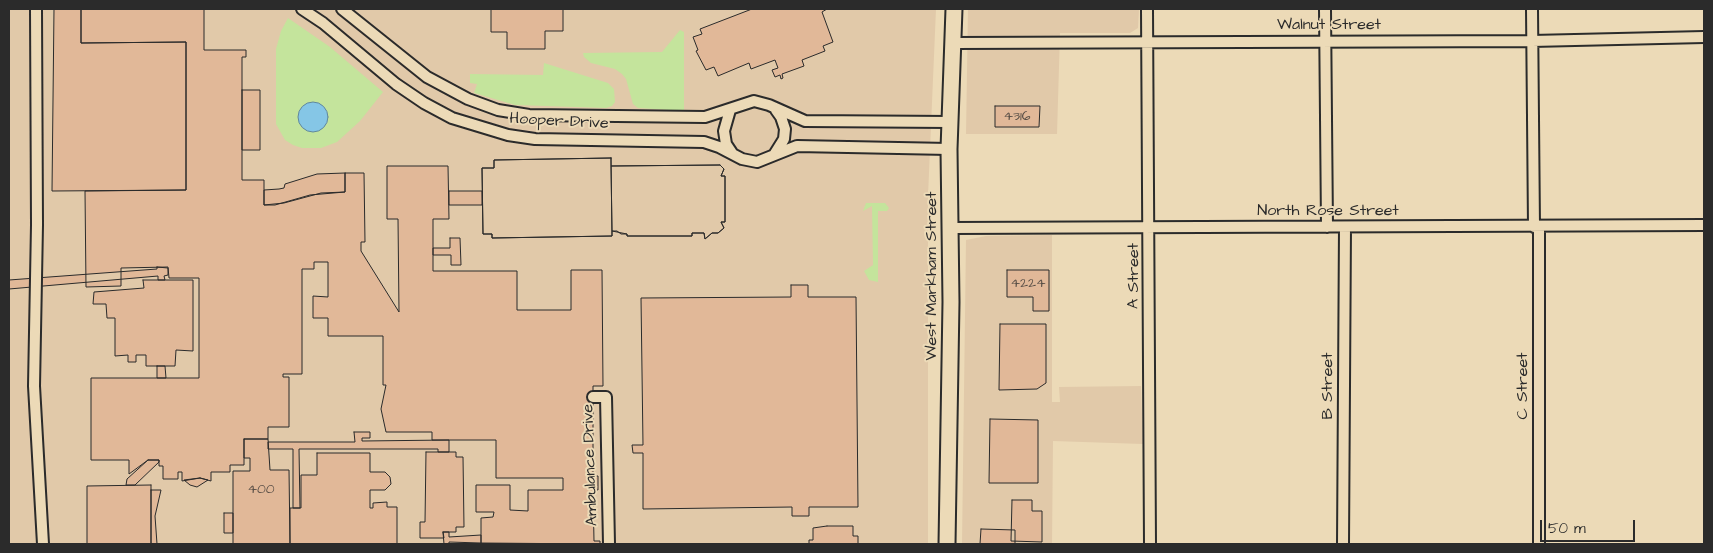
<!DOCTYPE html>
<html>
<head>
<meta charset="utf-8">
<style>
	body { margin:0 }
	#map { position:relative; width:1713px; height:553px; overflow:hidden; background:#ecdab7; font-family:"Architects Daughter",sans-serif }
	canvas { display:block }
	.frame { position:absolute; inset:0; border:10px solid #2b2b2b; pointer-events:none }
	.scale { position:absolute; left:1540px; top:520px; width:95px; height:22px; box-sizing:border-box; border:2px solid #2b2b2b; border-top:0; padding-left:6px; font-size:15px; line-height:18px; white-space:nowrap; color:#2b2b2b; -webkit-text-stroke:4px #ecdab7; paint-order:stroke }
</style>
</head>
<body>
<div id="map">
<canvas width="1713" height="553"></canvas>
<div class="frame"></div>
<div class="scale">50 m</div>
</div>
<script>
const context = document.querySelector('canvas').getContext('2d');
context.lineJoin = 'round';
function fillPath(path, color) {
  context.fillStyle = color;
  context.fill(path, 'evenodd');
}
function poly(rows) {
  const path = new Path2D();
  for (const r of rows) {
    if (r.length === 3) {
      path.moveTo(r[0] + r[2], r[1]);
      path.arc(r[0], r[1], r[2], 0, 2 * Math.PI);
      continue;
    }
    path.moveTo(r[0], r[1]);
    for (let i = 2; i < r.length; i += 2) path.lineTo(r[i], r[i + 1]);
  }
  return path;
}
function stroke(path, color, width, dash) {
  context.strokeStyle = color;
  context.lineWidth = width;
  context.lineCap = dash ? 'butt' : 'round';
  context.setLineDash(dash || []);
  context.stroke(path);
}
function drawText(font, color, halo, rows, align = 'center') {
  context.font = font + ' "Architects Daughter",sans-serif';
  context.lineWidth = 4;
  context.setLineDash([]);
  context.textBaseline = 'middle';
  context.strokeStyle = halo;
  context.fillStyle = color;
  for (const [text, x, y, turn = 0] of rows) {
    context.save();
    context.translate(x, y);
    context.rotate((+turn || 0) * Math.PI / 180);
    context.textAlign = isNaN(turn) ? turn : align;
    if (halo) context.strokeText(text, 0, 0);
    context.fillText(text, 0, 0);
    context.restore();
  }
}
const built = poly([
	[9,9,936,9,928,196,928,544,9,544],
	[968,9,1139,9,1138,28,1130,33,1060,33,1057,134,966,134],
	[1052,235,1052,402,1060,402,1059,387,1141,386,1143,444,1053,441,1052,544,962,544,966,240,986,236]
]);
const green = poly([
	[288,18,330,47,383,92,360,121,337,142,321,148,302,148,293,145,285,140,276,124,276,49,281,31],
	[308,103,318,103,327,113,327,123,316,131,298,114,303,106],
	[680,30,684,32,684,111,638,108,633,104,626,79,622,74,615,69,591,63,584,57,583,53,662,52],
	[544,63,608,83,614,89,615,102,612,106,606,108,515,105,474,93,477,84,470,83,470,74,543,75],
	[866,203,885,203,889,208,887,211,878,211,878,282,869,280,864,271,873,265,872,206,863,211]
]);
const water = poly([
	[313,117,15]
]);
const building = poly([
	[54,9,81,9,81,43,186,42,186,190,52,191,54,9],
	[81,9,204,9,204,50,246,50,246,57,242,57,242,180,264,180,264,205,275,205,310,195,345,192,345,173,364,173,365,242,361,242,361,251,399,312,398,219,387,219,387,166,448,166,449,219,433,219,433,271,517,271,517,310,571,310,571,270,602,270,603,386,593,386,593,476,598,476,598,490,593,490,594,541,600,541,600,544,481,543,481,518,493,517,494,512,476,512,476,485,510,485,510,510,528,511,528,490,563,490,563,478,496,478,496,440,432,440,432,432,386,432,381,409,386,385,383,385,383,336,328,336,328,318,313,318,313,296,328,297,328,262,314,262,314,269,302,269,302,374,283,374,283,377,289,377,289,427,268,427,268,439,244,439,244,465,230,465,230,472,211,472,211,481,200,478,182,481,182,472,178,472,178,479,163,479,163,466,159,466,159,460,148,460,129,474,129,460,91,460,91,378,199,378,199,278,169,278,168,267,121,268,121,286,86,287,85,191,186,190,186,42,81,43,81,9],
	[491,9,563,9,563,31,545,31,545,49,507,49,507,32,491,32,491,9],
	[752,9,827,9,822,12,833,42,823,46,825,51,802,60,804,66,782,74,783,78,781,79,780,75,775,77,772,70,778,68,775,60,751,69,749,63,718,76,714,67,706,70,696,51,698,50,693,37,702,34,700,29,752,9],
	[242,90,260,90,260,150,242,150,242,90],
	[995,106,1040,106,1039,127,995,127,995,106],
	[611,158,611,166,720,165,724,169,721,176,725,176,725,222,721,222,724,228,718,233,712,233,705,239,704,233,692,233,692,236,627,236,627,234,621,234,617,231,612,231,612,236,492,238,492,234,483,234,482,168,494,168,494,160,611,158],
	[611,158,612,236,492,238,492,234,483,234,482,168,494,168,494,160,611,158],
	[720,165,724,169,721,176,725,176,725,222,721,222,724,228,718,233,712,233,705,239,704,233,692,233,692,236,627,236,627,234,612,231,611,166,720,165],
	[345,173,345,192,321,193,284,203,264,205,264,190,279,189,284,188,285,184,317,174,345,173],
	[449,191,482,191,482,205,449,205,449,191],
	[450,238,460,238,461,265,451,265,451,255,433,255,433,248,450,248,450,238],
	[157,267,168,268,168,275,164,276,165,280,158,280,158,276,9,289,9,280,157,269,157,267],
	[1007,270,1049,270,1049,311,1033,311,1033,297,1007,297,1007,270],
	[143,280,193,280,193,351,176,350,175,366,146,366,146,355,136,355,136,362,128,362,128,355,115,356,115,318,107,318,106,304,93,304,94,292,144,288,143,280],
	[791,285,808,285,808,297,856,297,858,507,809,507,809,516,792,516,792,507,643,509,643,453,633,453,632,445,643,445,641,298,791,297,791,285],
	[1000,324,1046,324,1046,383,1037,389,999,390,1000,324],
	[157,366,165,366,166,378,157,378,157,366],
	[990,419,1038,420,1038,483,989,483,990,419],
	[354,432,370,432,370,438,362,438,362,441,449,440,449,452,438,452,438,449,299,449,300,508,293,508,293,449,268,449,268,442,355,442,354,432],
	[244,439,268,439,270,470,289,470,290,544,233,544,233,471,250,471,250,458,244,458,244,439],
	[426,452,456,452,456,457,463,457,464,527,456,527,456,532,443,532,444,538,420,538,420,522,425,522,426,452],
	[317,453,370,453,370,472,385,472,390,477,391,484,385,490,370,490,370,508,373,508,373,503,387,502,387,507,397,507,397,544,290,544,290,508,301,508,301,475,317,475,317,453],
	[148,460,159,460,159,462,135,485,126,485,127,479,148,460],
	[200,478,208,480,197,487,190,485,184,480,200,478],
	[151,485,151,544,87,544,87,486,151,485],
	[151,490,161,490,155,516,157,544,151,544,151,490],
	[1012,500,1032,500,1032,511,1042,511,1042,542,1011,541,1012,500],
	[224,513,233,513,233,533,224,533,224,513],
	[827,526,853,526,853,536,858,536,858,544,809,544,809,540,813,540,813,528,827,526],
	[981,529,1015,530,1015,544,980,544,981,529],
	[443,532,449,532,449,537,481,535,481,543,449,542,449,544,444,544,443,532]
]);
const minor = poly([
	[36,9,37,225,34,386,43,544],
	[302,9,323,23,396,84,424,103,452,118,508,135,535,139,704,142,719,147,742,159,757,162,797,146,949,149],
	[342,9,427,77,468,99,498,110,529,115,705,117,754,101,769,105,805,121,950,122],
	[1147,9,1150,544],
	[1325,9,1327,227],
	[1532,9,1534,227],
	[954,43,1532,41,1704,37],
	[730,110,724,131,726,144,732,153],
	[774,155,784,139,785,129,781,117,776,110],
	[1539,227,1539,544],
	[951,228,1704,225],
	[593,397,606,397,609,544],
	[1343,544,1345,227]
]);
const secondary = poly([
	[947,544,951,302,949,149,954,9]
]);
const numberNames = [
	["4316",1017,117],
	["4224",1028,284],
	["400",261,490]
];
const streetNames = [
	["Walnut Street",1329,26],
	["Hooper Drive",559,122,3],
	["North Rose Street",1328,212],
	["West Markham Street",933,276,-90],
	["A Street",1135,276,-90],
	["B Street",1329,386,-90],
	["C Street",1524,386,-90],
	["Ambulance Drive",591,465,-92]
];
fillPath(built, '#e1c9a9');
fillPath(green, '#c4e49c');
fillPath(water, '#85c6e6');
stroke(water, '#61889b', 1);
fillPath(building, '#e1b898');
stroke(building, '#2b2b2b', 1);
stroke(minor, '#2b2b2b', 14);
stroke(secondary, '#2b2b2b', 19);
stroke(minor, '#ecdab7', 10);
stroke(secondary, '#ecdab7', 15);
drawText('14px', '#584e46', null, numberNames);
drawText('16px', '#2b2b2b', '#ecdab7', streetNames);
</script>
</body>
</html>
